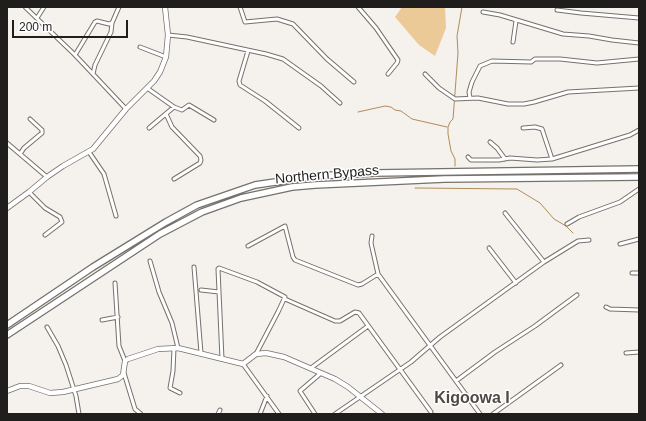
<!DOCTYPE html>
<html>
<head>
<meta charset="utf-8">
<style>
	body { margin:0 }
	#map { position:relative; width:646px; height:421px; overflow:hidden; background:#f5f1ec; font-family:Arial,sans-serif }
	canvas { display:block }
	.frame { position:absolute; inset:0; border:8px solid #1f1e1c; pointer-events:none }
	.scale { position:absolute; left:12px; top:20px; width:116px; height:18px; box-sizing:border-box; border:2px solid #1f1e1c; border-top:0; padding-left:5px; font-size:12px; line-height:14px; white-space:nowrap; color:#1f1e1c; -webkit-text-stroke:3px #fff; paint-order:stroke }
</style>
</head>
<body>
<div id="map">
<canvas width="646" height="421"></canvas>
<div class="frame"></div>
<div class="scale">200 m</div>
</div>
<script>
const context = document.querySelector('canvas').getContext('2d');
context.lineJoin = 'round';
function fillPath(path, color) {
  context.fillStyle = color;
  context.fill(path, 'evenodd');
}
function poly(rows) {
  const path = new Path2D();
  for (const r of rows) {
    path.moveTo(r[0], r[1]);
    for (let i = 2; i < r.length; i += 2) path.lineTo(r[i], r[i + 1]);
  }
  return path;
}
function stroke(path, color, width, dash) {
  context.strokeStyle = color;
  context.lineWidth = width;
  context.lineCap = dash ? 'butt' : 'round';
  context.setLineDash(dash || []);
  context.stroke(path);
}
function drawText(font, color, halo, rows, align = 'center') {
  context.font = font + ' Arial,sans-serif';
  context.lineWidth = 3;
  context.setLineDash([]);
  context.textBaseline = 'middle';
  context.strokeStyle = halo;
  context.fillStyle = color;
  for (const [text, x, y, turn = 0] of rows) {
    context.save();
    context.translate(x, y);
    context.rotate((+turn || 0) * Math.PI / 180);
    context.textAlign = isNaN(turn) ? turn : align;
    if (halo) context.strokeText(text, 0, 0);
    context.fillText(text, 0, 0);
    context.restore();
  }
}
const green = poly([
	[402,7,445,7,446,28,435,56,419,45,395,17]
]);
const stream = poly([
	[358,112,385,106,391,107,395,110,401,111,412,119,447,127],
	[455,166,455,159,451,151,448,134,448,127,450,122,453,119,458,53,457,36,462,7],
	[415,188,517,189,540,203,554,219,566,226,573,233]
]);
const street = poly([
	[25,7,75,55,126,109],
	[240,7,245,22,277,19,293,24,327,59,354,82],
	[358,7,376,28,398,60,397,63,388,74],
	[557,10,581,13,639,18],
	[483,12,500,15,563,34,589,36,612,40,639,43],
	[37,18,44,7],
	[168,35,187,37,266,54,283,59,321,86,340,103],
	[513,42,516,21],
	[140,47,166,57],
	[248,51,239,81,240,85,265,101,299,128],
	[75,55,95,22,97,21,109,24,112,23,119,7],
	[93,74,95,65,111,32,112,23],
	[425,74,439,88,455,99,478,98,508,104,524,104,534,102,568,92,639,88],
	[147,88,174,107,182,110,189,105,214,120],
	[470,98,469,92,472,82,480,66,492,61,531,62,535,59,560,59,597,63,639,59],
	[166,114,172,127,200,156,201,160,200,163,174,179],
	[149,128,174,107],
	[523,128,535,127,542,129,552,159,630,135,639,130],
	[490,142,497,148,505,159],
	[7,143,47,177],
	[89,152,104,174,116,216],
	[20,154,24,148,42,133,42,130,30,119],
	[468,157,471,160,499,160,510,158,537,160,552,159],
	[29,192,45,208,60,217,62,222,45,235],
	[505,213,544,262],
	[567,224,579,217,620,202,639,189],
	[372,236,371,243,378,274],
	[620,244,639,239],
	[248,246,285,226,293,257,295,260,358,285,362,284,378,274,480,414],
	[489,248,516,283],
	[150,261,159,292,172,323,178,348],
	[194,267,201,353],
	[632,273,639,273],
	[115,283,119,346,125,361],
	[201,290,219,292],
	[285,299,335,321,340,321,355,312,359,313,431,412],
	[606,307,610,309,639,310],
	[102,320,118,317],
	[47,327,58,346,66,365,76,396,79,414],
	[174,348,173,371,170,388,180,393],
	[626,353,639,352],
	[222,359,218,269,219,268,257,282,285,297,278,312,256,354],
	[243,364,279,414],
	[311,368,368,326],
	[124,373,135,409,141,414],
	[456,381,495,352,535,326,577,295],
	[218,414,220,410],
	[260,414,267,396],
	[315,414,300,391,321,373],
	[335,414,411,362,440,337,544,262,578,241,589,240],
	[493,414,561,365]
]);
const secondary = poly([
	[7,208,29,192,47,177,63,166,93,149,126,109,154,81,160,72,166,57,168,35,165,7],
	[7,391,20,386,29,386,50,393,63,392,118,379,123,375,125,361,128,359,158,349,178,348,243,364,256,354,266,353,284,357,335,379,348,387,382,414]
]);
const highway = poly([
	[7,325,93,267,166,222,197,205,255,185,316,176,375,173,639,169],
	[7,335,160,234,202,212,241,198,292,187,315,185,444,179,639,177]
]);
const streetNames = [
	["Northern Bypass",327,175,-5]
];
const quarterNames = [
	["Kigoowa I",472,399]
];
fillPath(green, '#ebca98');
stroke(stream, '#ae8d5a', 1);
stroke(street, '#75716c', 5);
stroke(secondary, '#75716c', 6);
stroke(highway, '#75716c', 8);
stroke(street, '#fff', 3);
stroke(secondary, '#fff', 4.5);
stroke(highway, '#fff', 5.5);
drawText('14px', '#1f1e1c', '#fff', streetNames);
drawText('bold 16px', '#4d4a45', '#fff', quarterNames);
</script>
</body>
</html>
